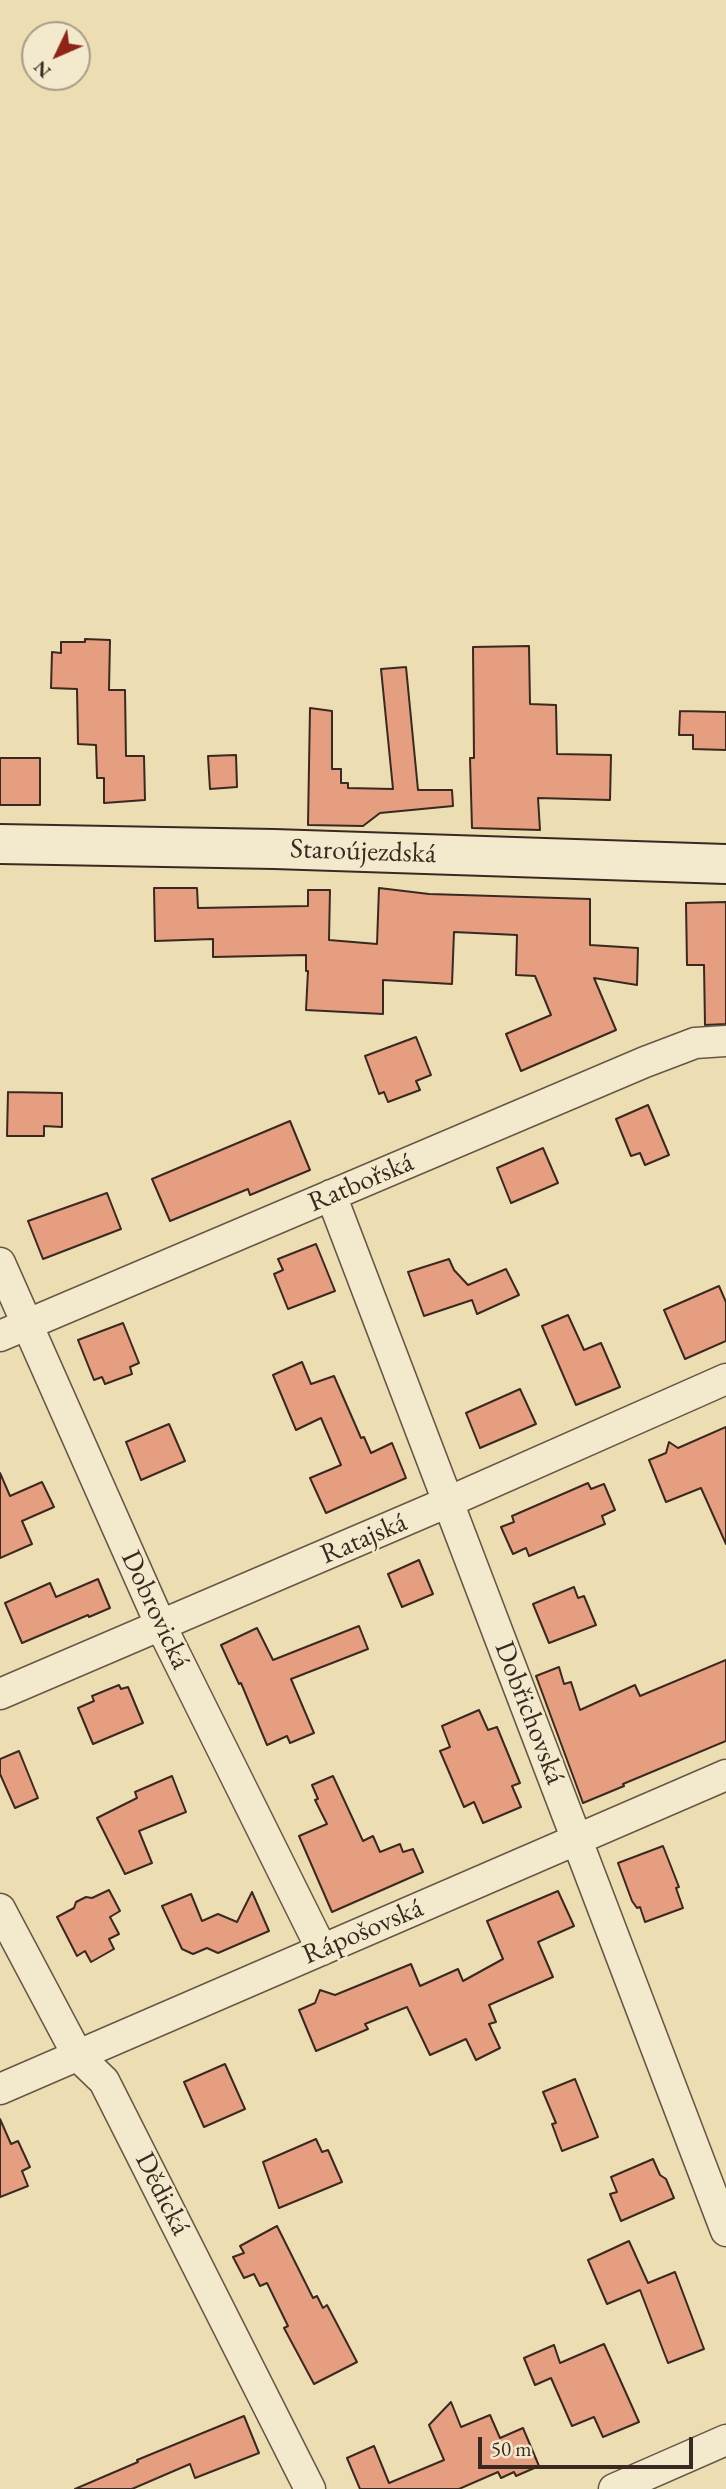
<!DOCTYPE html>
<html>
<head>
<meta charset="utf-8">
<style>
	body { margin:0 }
	#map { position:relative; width:726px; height:2489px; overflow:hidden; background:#edddb2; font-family:"EB Garamond",serif }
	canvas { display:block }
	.north { position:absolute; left:21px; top:21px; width:70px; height:70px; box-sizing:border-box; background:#f3e9cd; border:2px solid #a99c88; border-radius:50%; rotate:226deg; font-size:19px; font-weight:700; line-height:28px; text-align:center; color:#392920 }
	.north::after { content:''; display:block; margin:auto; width:24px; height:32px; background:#8f2418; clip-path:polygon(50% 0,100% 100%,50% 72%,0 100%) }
	.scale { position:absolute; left:478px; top:2437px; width:215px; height:32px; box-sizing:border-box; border:4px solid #392920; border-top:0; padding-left:9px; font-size:21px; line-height:24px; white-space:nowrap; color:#392920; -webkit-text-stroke:5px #f3e9cd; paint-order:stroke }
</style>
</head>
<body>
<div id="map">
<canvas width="726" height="2489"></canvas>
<div class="north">N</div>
<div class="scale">50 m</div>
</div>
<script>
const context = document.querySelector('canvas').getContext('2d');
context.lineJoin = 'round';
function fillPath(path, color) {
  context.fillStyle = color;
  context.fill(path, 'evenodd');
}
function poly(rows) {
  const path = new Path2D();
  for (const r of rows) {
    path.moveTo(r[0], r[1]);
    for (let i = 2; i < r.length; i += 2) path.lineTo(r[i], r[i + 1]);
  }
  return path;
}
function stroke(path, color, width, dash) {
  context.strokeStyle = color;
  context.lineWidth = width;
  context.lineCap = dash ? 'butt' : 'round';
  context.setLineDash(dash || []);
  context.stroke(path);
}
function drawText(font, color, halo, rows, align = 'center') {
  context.font = font + ' "EB Garamond",serif';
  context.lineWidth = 5;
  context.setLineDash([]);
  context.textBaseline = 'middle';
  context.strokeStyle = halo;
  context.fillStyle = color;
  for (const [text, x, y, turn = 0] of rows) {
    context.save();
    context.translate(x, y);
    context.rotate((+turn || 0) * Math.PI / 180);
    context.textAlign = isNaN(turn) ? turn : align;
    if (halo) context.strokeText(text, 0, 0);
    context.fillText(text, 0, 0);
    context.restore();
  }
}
const building = poly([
	[85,639,110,640,109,690,125,690,126,756,144,756,145,800,104,803,104,778,97,778,96,745,78,744,77,689,51,688,52,652,61,653,61,642,85,642,85,639],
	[529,646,530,704,556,705,557,754,611,755,610,800,538,798,540,830,472,828,470,758,474,758,473,647,529,646],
	[406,667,418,790,452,790,453,806,380,813,363,826,308,825,310,708,332,711,332,769,341,769,341,783,348,783,348,788,393,789,381,669,406,667],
	[680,711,726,712,726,750,693,749,693,735,679,735,680,711],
	[236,755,237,787,210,789,208,756,236,755],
	[0,758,40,758,40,805,0,805,0,758],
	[154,888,197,888,198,908,308,906,308,890,330,890,329,940,377,944,379,888,429,894,590,899,590,945,638,948,637,985,594,978,616,1030,521,1071,506,1034,551,1015,535,976,516,975,517,935,454,932,452,984,383,980,383,1014,306,1010,308,971,306,971,306,955,213,957,213,939,155,941,154,888],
	[726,902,726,1024,705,1025,704,965,687,965,686,903,726,902],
	[416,1037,431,1075,416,1081,420,1090,388,1102,384,1092,379,1094,365,1056,416,1037],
	[8,1092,62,1093,62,1127,44,1126,44,1136,7,1136,8,1092],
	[648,1105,669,1155,645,1165,640,1153,631,1156,616,1119,648,1105],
	[290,1121,310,1170,250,1195,248,1189,170,1221,152,1179,290,1121],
	[543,1148,558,1183,511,1203,497,1168,543,1148],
	[107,1193,121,1229,43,1259,28,1221,107,1193],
	[316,1244,335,1291,288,1309,274,1274,283,1270,278,1259,316,1244],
	[449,1259,454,1270,468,1285,506,1269,519,1295,477,1314,472,1300,424,1316,408,1272,449,1259],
	[719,1286,726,1302,726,1341,685,1359,664,1310,719,1286],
	[568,1315,584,1350,601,1343,620,1387,576,1405,542,1326,568,1315],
	[123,1323,139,1363,130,1367,132,1374,105,1384,102,1377,94,1380,78,1340,123,1323],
	[302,1362,311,1384,334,1376,361,1438,364,1437,371,1453,392,1443,406,1478,326,1513,310,1478,341,1465,321,1418,296,1430,273,1375,302,1362],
	[520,1389,536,1424,480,1448,466,1413,520,1389],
	[169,1424,185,1461,141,1480,126,1442,169,1424],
	[726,1427,726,1544,701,1488,666,1502,649,1460,666,1453,669,1442,678,1448,726,1427],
	[0,1473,10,1496,42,1482,54,1507,22,1521,32,1544,0,1558,0,1473],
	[588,1483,591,1489,604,1484,615,1510,602,1516,605,1524,529,1556,526,1548,513,1554,501,1527,514,1522,512,1516,588,1483],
	[419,1560,433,1594,402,1607,388,1574,419,1560],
	[98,1579,110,1608,89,1617,88,1615,22,1643,5,1603,50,1583,56,1597,98,1579],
	[574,1587,578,1598,584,1596,596,1625,549,1643,533,1604,574,1587],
	[359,1626,368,1649,291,1679,314,1733,290,1743,287,1736,267,1745,241,1683,239,1684,221,1645,257,1628,273,1660,359,1626],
	[726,1660,726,1741,623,1784,624,1786,583,1803,536,1676,559,1667,564,1684,571,1682,580,1710,635,1685,640,1696,726,1660],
	[119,1685,121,1689,128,1687,143,1723,93,1744,78,1708,94,1701,92,1696,119,1685],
	[479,1710,488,1730,497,1727,520,1783,512,1786,521,1807,483,1823,474,1802,464,1807,440,1751,450,1747,442,1726,479,1710],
	[19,1751,38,1798,15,1808,0,1774,0,1759,19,1751],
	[172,1776,186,1812,139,1831,152,1863,125,1874,97,1818,137,1798,135,1792,172,1776],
	[333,1776,363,1841,373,1836,380,1852,400,1844,403,1852,413,1849,423,1872,332,1912,299,1836,327,1824,315,1800,318,1799,312,1785,333,1776],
	[663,1846,679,1887,676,1888,683,1908,645,1922,640,1907,637,1908,632,1901,618,1863,663,1846],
	[109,1890,120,1911,110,1917,119,1934,109,1939,114,1949,91,1962,85,1951,77,1956,57,1917,74,1908,76,1902,86,1897,92,1898,109,1890],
	[558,1891,574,1926,538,1942,553,1977,489,2005,496,2022,489,2024,500,2048,476,2060,466,2039,430,2055,407,2007,365,2024,368,2029,316,2051,299,2010,315,2003,320,1990,335,1995,411,1964,420,1986,458,1969,463,1981,503,1959,487,1921,558,1891],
	[252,1892,269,1931,218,1953,207,1948,193,1954,182,1949,162,1906,191,1894,202,1921,218,1914,237,1922,252,1892],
	[225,2064,245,2109,204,2127,184,2082,225,2064],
	[575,2079,598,2137,562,2151,552,2124,556,2123,543,2092,575,2079],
	[0,2119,11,2144,18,2141,30,2167,22,2171,28,2186,0,2197,0,2119],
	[316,2139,322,2152,328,2150,342,2182,279,2208,263,2162,316,2139],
	[653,2159,660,2175,666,2179,674,2198,621,2221,610,2194,617,2192,611,2177,653,2159],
	[277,2226,313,2298,317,2296,323,2308,327,2305,357,2362,314,2384,284,2328,288,2326,267,2283,260,2286,254,2274,244,2278,233,2257,244,2253,240,2246,277,2226],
	[629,2241,648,2283,675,2272,704,2349,668,2363,640,2290,607,2304,588,2260,629,2241],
	[604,2344,639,2422,603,2437,594,2417,572,2426,551,2378,535,2385,524,2358,554,2345,560,2363,604,2344],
	[451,2402,461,2427,490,2415,500,2438,523,2428,539,2466,516,2476,514,2472,501,2478,498,2472,459,2489,360,2489,347,2458,374,2446,389,2483,444,2460,429,2425,451,2402],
	[244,2416,259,2453,195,2478,190,2464,132,2489,75,2489,138,2462,137,2460,244,2416]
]);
const street = poly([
	[331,1195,726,2231],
	[0,1263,161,1626,322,1950],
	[0,1336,645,1062,695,1043,726,1041],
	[0,1694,448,1502,726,1379],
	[0,1909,78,2056,104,2081,310,2489],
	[0,2089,726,1775],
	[614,2489,726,2440]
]);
const secondary = poly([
	[0,844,274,849,726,864]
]);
const streetNames = [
	["Staroújezdská",363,852,2],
	["Ratbořská",361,1183,-23],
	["Ratajská",364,1539,-23],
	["Dobrovická",155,1610,65],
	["Dobřichovská",529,1713,69],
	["Rápošovská",363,1932,-23],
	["Dědická",162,2194,63]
];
fillPath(building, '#e69e81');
stroke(building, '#392920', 2);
stroke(street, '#665644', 33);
stroke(secondary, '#392920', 42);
stroke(street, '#f3e9cd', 30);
stroke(secondary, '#f3e9cd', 38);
drawText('28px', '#392920', '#f3e9cd', streetNames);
</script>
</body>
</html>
